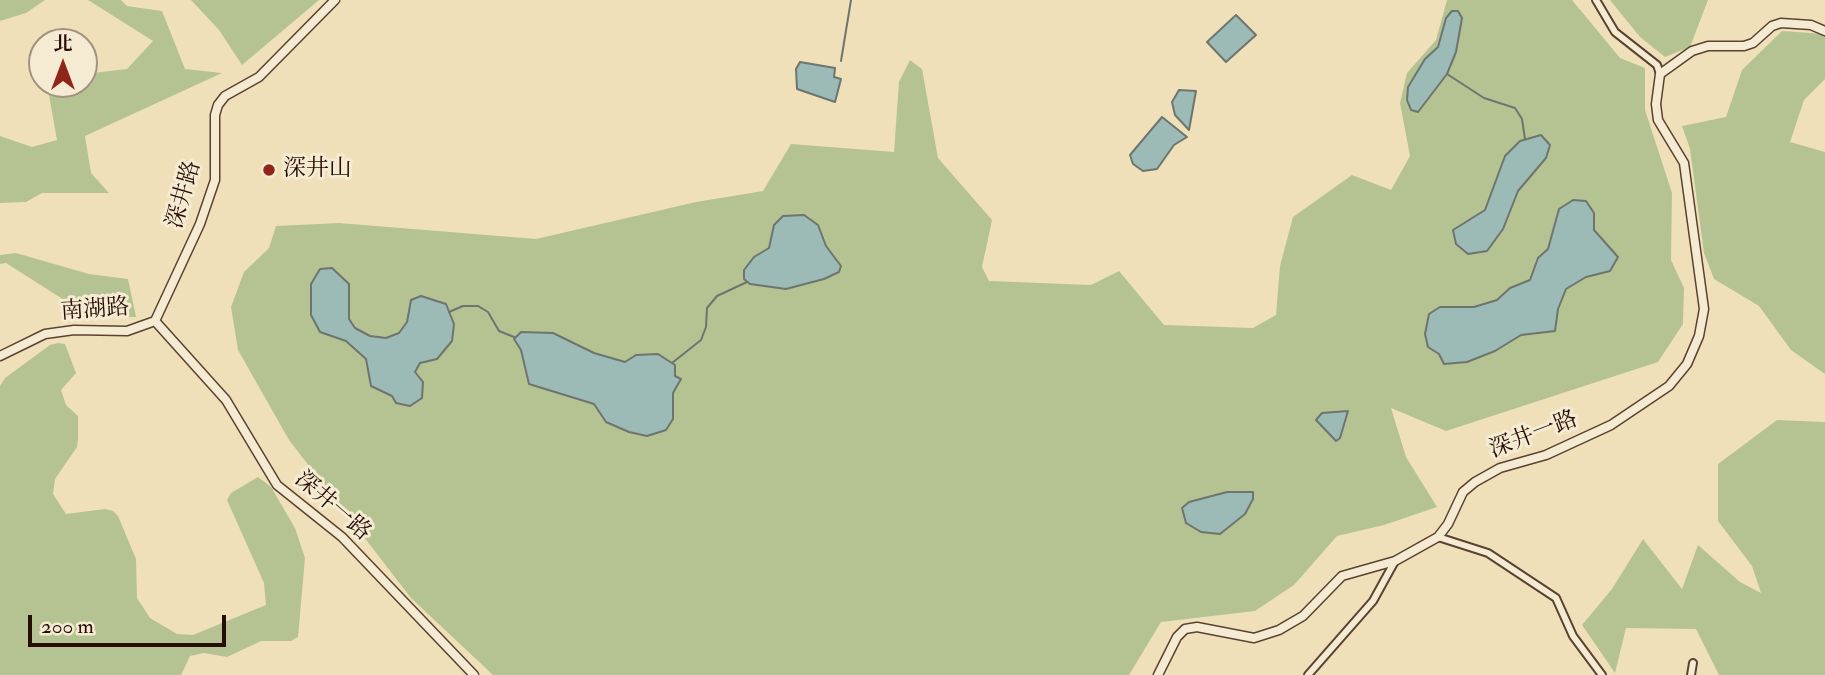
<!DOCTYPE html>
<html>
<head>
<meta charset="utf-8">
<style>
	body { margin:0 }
	#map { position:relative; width:1825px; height:675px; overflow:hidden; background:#f0e0b9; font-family:"IM FELL Double Pica","Noto Serif TC",serif }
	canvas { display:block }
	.north { position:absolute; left:28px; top:28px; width:70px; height:70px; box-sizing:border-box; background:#f5ebd2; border:2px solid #a39280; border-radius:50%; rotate:0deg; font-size:19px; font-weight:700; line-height:28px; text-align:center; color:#280d04 }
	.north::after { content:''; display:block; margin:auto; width:24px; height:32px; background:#8f2418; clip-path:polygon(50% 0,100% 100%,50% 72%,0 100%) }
	.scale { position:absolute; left:28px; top:615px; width:198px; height:32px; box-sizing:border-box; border:4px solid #280d04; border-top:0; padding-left:9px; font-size:21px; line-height:24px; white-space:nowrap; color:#280d04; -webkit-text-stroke:5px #f5ebd2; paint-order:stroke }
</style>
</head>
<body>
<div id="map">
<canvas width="1825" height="675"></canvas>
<div class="north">北</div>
<div class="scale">200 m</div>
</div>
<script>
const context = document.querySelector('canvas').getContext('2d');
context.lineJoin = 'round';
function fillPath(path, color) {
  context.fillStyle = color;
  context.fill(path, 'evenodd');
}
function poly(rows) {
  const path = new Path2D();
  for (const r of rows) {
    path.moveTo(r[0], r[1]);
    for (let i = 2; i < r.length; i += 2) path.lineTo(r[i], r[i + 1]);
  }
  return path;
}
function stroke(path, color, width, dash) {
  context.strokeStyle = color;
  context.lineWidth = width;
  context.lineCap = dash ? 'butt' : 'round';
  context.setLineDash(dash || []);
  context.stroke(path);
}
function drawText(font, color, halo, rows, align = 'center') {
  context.font = font + ' "IM FELL Double Pica","Noto Serif TC",serif';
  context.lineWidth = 6;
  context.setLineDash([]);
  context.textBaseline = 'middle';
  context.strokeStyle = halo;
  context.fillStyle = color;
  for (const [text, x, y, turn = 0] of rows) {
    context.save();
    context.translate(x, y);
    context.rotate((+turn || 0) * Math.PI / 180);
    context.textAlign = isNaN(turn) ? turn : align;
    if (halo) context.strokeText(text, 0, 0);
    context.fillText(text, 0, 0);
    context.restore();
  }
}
const green = poly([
	[0,0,45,0,26,13,0,21],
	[88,0,121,0,127,6,162,11,185,69,222,73,85,136,91,173,109,193,42,193,26,202,0,203,0,136,32,147,57,140,47,84,84,84,84,74,127,69,153,41],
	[191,0,319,0,242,65,219,30],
	[1447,0,1572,0,1620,58,1645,68,1645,110,1672,193,1671,260,1684,288,1683,324,1658,362,1446,431,1391,408,1406,457,1437,507,1384,525,1337,536,1294,585,1255,611,1161,622,1129,675,493,675,411,598,289,440,238,350,231,307,244,272,269,248,276,226,339,223,536,239,696,202,763,191,791,144,894,152,899,82,910,60,922,69,938,158,992,220,982,267,989,281,1091,285,1119,271,1164,325,1253,328,1276,315,1280,266,1293,217,1352,175,1391,190,1410,156,1400,103,1407,73,1436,40],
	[1610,0,1708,0,1690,47,1665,57,1640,37],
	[1782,31,1825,34,1825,79,1804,100,1790,142,1825,152,1825,374,1791,350,1759,306,1714,279,1704,253,1690,149,1682,126,1726,117,1742,70],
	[16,253,89,274,128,279,136,317,74,315,61,298,6,263,0,264,0,255],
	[58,343,65,344,76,373,61,390,66,405,78,416,78,439,77,447,55,479,53,494,66,514,105,509,113,511,118,516,136,559,137,598,150,618,177,634,193,635,266,605,264,583,227,500,231,493,258,477,271,487,295,528,305,558,298,637,291,641,261,641,227,657,204,653,190,656,181,675,0,675,0,386,5,378,50,345],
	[1777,420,1825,422,1825,675,1719,675,1696,629,1626,628,1615,673,1582,625,1612,589,1643,539,1682,589,1698,545,1740,582,1761,593,1752,566,1718,521,1718,464]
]);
const water = poly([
	[1452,11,1458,11,1462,18,1456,52,1447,74,1418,112,1411,110,1407,100,1408,87,1425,59,1438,47,1446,18,1452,11],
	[1236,15,1256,35,1226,62,1207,42,1236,15],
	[800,62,835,68,834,77,841,79,835,102,797,89,796,69,800,62],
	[1179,90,1196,91,1189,130,1175,115,1172,102,1179,90],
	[1162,117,1187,137,1174,145,1157,169,1143,171,1133,164,1130,155,1162,117],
	[1541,135,1550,145,1546,158,1518,191,1503,229,1487,251,1468,254,1456,244,1453,230,1485,210,1505,156,1520,141,1541,135],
	[1573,200,1586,201,1594,213,1594,230,1618,257,1610,271,1586,277,1566,289,1558,309,1555,331,1521,335,1495,351,1467,362,1444,364,1439,354,1428,347,1425,334,1429,314,1440,307,1474,307,1497,300,1510,288,1530,280,1538,258,1548,249,1559,209,1573,200],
	[804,215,818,225,826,246,841,266,839,272,824,279,786,289,750,284,744,279,744,270,754,257,769,248,774,225,783,216,804,215],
	[332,268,349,284,349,319,355,328,370,336,386,338,399,333,407,322,411,300,421,296,446,304,454,324,452,341,437,359,420,363,415,372,423,382,422,398,410,406,396,403,392,396,371,386,366,359,346,341,320,332,311,315,311,284,320,269,332,268],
	[521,332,553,333,594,353,625,362,636,355,658,354,675,365,675,376,681,379,673,393,673,419,666,430,647,436,629,432,606,422,594,404,529,384,521,350,514,339,521,332],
	[1348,411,1340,438,1336,441,1316,420,1322,413,1348,411],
	[1227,492,1253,492,1253,499,1245,514,1220,534,1201,532,1186,523,1182,508,1189,502,1227,492]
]);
const stream = poly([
	[841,61,851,0],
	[1447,74,1484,98,1515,108,1522,119,1525,139],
	[449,312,463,306,478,306,488,312,499,331,514,337],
	[672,363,701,340,706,327,707,308,717,296,747,282]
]);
const minor = poly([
	[1596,0,1615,32,1657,65,1660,74],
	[1438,537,1488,553,1556,598,1573,636,1602,675],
	[1308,675,1373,601,1395,561],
	[1691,675,1693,663]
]);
const tertiary = poly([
	[155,321,226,400,277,485,342,537,474,675],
	[155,321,200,224,215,180,215,115,218,105,225,96,259,77,335,0],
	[0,356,45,334,74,330,127,331,155,321],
	[1158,675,1177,637,1185,629,1197,627,1254,638,1279,630,1303,616,1342,576,1395,561,1438,537,1448,524,1463,492,1475,482,1500,468,1546,455,1611,425,1669,386,1687,364,1699,336,1704,309,1684,163,1658,120,1656,104,1660,74,1692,51,1708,46,1744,46,1753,43,1772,26,1781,23,1811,25,1825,31]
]);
const markers = [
	[269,170,7,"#8f2418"]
];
const poiNames = [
	["深井山",283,170]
];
const streetNames = [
	["深井路",185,195,-74],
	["南湖路",95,311,-4],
	["深井一路",1534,436,-21],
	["深井一路",332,507,41]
];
fillPath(green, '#b5c393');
fillPath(water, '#9cbbb7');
stroke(water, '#6e756f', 2);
stroke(stream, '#6e756f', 2);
stroke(minor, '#5a4231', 10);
stroke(tertiary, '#5a4231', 11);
stroke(minor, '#f5ebd2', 6);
stroke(tertiary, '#f5ebd2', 8);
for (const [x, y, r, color] of markers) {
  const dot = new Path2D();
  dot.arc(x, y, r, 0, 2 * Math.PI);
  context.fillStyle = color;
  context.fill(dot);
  stroke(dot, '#f5ebd2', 2.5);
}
drawText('23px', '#280d04', '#f5ebd2', poiNames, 'left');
drawText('23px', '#280d04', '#f5ebd2', streetNames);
</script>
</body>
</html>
